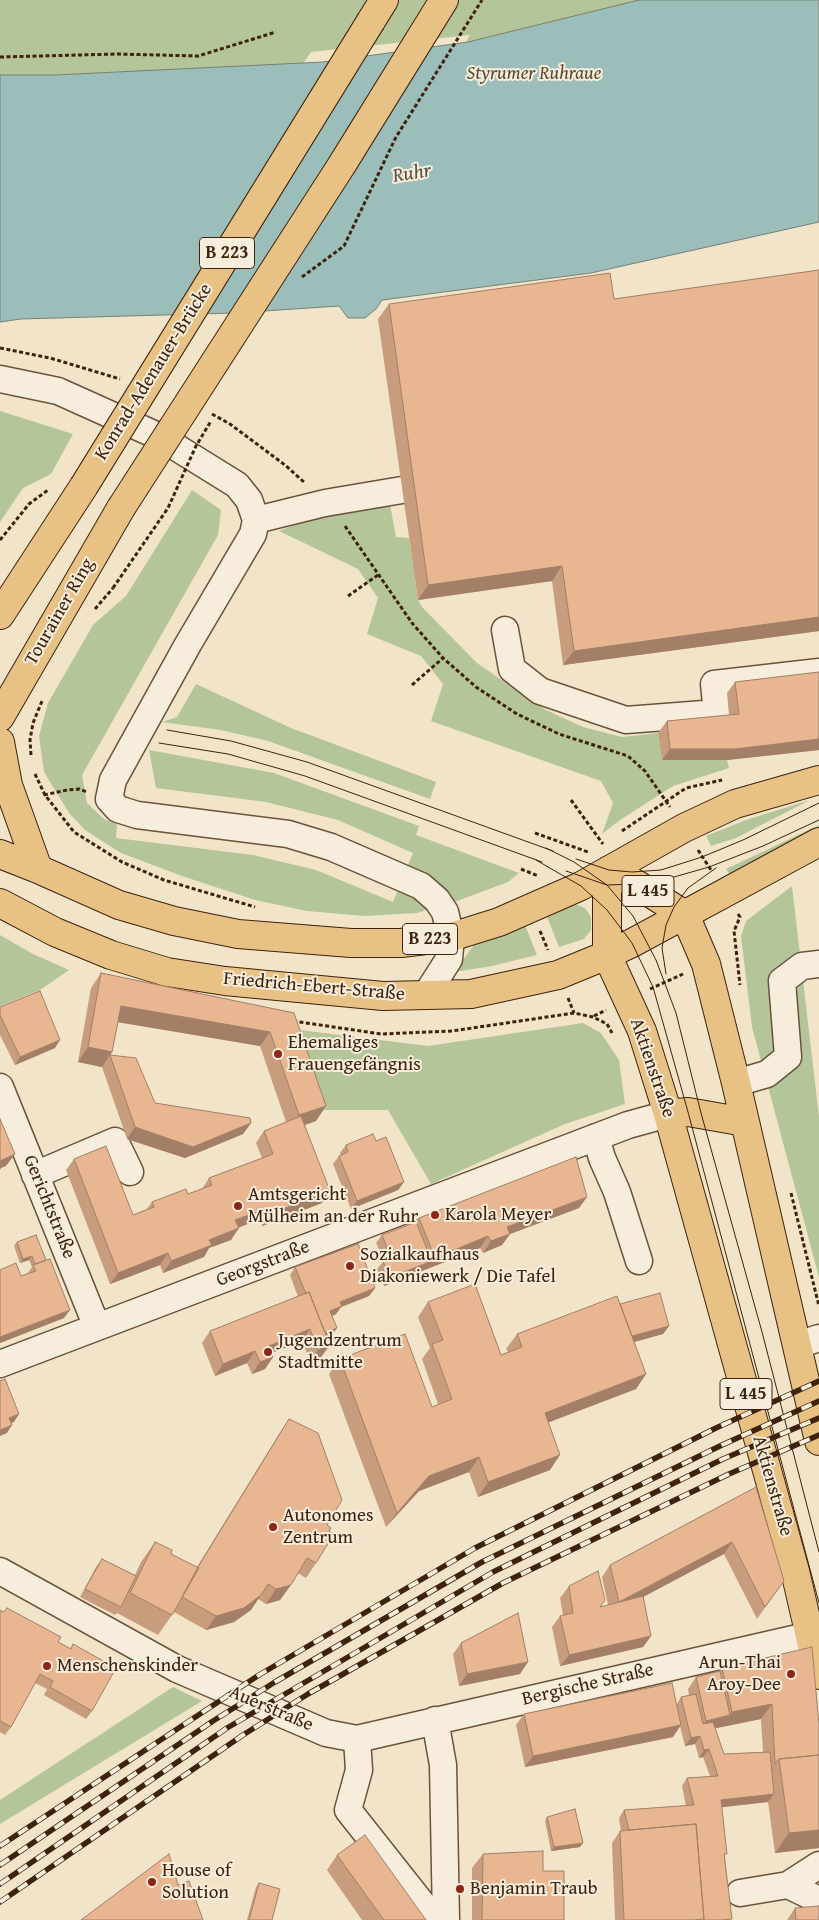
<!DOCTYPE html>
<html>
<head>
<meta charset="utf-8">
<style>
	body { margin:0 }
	canvas { display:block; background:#f1e4c9 }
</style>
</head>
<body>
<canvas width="819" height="1920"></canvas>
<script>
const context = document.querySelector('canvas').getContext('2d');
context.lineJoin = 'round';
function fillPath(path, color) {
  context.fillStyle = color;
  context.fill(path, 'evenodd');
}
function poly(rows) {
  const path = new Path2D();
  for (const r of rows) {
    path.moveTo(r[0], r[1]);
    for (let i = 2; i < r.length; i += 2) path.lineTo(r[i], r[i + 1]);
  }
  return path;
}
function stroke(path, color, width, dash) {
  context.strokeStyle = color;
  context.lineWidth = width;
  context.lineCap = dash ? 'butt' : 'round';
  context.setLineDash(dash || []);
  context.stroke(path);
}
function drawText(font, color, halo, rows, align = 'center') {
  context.font = font + ' "Gentium Book Plus",serif';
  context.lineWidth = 4;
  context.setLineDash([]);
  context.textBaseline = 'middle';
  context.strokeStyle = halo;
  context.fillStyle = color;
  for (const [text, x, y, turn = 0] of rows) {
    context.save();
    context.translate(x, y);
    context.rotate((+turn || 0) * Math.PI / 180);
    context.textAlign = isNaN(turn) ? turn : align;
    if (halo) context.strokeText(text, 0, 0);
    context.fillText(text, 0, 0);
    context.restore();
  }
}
const green = poly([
	[0,0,819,0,385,180,470,35,311,52,303,64,55,75,0,75],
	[0,411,73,434,51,474,23,488,0,522],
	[192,490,221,510,218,535,82,775,87,803,104,819,117,824,116,838,253,855,316,870,393,902,413,853,338,820,266,802,156,788,149,750,274,773,419,826,416,835,519,873,508,882,457,901,417,913,365,916,307,911,255,900,182,876,121,853,85,830,69,813,44,772,39,736,48,703,93,625,126,596],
	[390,504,396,537,409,538,418,600,422,607,477,663,544,709,583,727,622,737,658,733,662,760,727,760,729,768,673,786,620,820,602,834,613,803,601,781,431,721,443,684,421,656,367,634,378,598,358,569,279,531,321,514],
	[196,684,291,728,436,782,430,799,268,741,221,730,162,722,177,717],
	[810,800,736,838,711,846,706,836,746,820],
	[819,825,819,830,732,877,726,869],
	[792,886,819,1117,819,1277,752,1027,741,936,746,921],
	[575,904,585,908,591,917,591,930,584,939,559,947,547,917],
	[525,925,537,955,492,966,454,972,474,945],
	[0,935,33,954,69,970,40,990,0,1006],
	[583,1023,601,1033,619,1060,625,1104,565,1124,431,1184,388,1110,317,1110,284,1028,428,1046],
	[173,1687,202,1701,0,1824,0,1800]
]);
const water = poly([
	[639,0,819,0,819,222,591,273,382,300,376,309,365,318,348,318,339,306,234,313,21,319,0,322,0,75,55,75,323,62,468,42,639,0]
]);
const path = poly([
	[0,57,117,54,198,56,276,32],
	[0,348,50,358,120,379],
	[212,414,230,424,285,465,305,483],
	[345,526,412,623,443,658,476,687,517,714,559,734,628,756,645,771,670,807],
	[0,540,29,504,48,490],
	[348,596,378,575],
	[95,609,113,588],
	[412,685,443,658],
	[31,755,30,740,33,723,42,701],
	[35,774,45,795,74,832,122,862,164,880,255,907],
	[44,795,67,790,79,789,87,792],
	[571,800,603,844],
	[622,831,686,788,722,780],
	[535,833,588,852],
	[698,850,711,870],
	[521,869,538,876],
	[738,914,740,917,734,931,740,985],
	[540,931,548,950],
	[650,989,683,974],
	[568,998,574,1013],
	[594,1016,606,1010],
	[293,1021,381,1034,452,1031,574,1013,593,1017,607,1024,612,1033],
	[791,1193,819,1306]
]);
const minor = poly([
	[0,379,58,391,158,436,237,485,249,500,256,520,253,534,187,646,113,780,109,799,118,809,137,815,288,834,331,847,421,886,437,900,445,912,451,937,449,959,426,995],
	[256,520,325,503,402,490],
	[505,630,512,669,540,691,626,720,717,713,714,684,819,672],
	[736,1083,767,1074,788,1057,782,981,802,966,819,964],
	[0,1087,97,1327],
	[596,1137,602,1158,617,1192,639,1261],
	[35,1175,115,1141,130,1172],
	[797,1345,819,1338],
	[0,1364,628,1125,668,1114],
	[0,1571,177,1669,326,1733,357,1739,811,1635,819,1632],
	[435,1720,443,1765,446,1920],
	[357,1739,359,1770,348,1810,435,1920],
	[788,1885,819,1900],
	[740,1893,788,1885,819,1865]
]);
const major = poly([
	[371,21,384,0],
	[343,163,444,0],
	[0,615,84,486],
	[0,717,121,508],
	[0,742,8,785,38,869],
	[0,854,38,869,119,905,174,921,238,934,351,943,401,943,451,937,499,922,581,886,684,828,735,804,819,780],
	[609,870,607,885,607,955,642,1031,668,1114,795,1571,819,1675],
	[609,870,636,884,685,915,706,964,736,1083,819,1441],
	[0,903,55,932,111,955,167,972,225,981,383,996,471,994,558,975,607,955,632,943,819,842],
	[668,1114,688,1112,745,1122]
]);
const tram = poly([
	[167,730,231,741,307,762,553,851],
	[159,743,228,754,305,776,542,862],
	[546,848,574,862,607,885,633,916,656,960,676,1013,701,1113,762,1332,819,1552],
	[576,859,609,870,632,872,661,870,702,857,743,840,819,803],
	[536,860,581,886,607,910,632,943,653,987,688,1112,819,1603],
	[566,871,607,885,636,884,660,881,709,867,763,846,819,820],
	[666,974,662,948,666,925,674,907,688,888,716,868]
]);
const rail = poly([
	[0,1846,259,1675,475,1548,716,1428,819,1381],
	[0,1865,213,1721,275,1682,482,1562,722,1445,819,1401],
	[0,1884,227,1728,493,1572,723,1459,819,1418],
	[0,1902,243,1735,308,1694,503,1583,729,1474,819,1435]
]);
const pathBridge = poly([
	[302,277,344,246,396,137,482,0],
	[113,588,168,508,196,446,211,421]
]);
const majorBridge = poly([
	[84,486,371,21],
	[121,508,343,163]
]);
const wall = poly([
	[819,270,819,631,563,665,552,581,418,600,378,319,389,304,614,299],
	[819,672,819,750,727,760,662,760,658,733,667,721,729,715,727,693,735,682],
	[101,973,294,1013,316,1121,305,1125,322,1203,262,1226,260,1219,238,1228,231,1240,209,1248,204,1257,163,1273,160,1265,110,1284,66,1170,74,1159,133,1215,147,1209,152,1202,188,1194,202,1189,209,1178,262,1158,256,1143,264,1131,286,1122,260,1046,118,1022,112,1052,110,1055,155,1103,251,1123,243,1134,185,1158,127,1139,102,1067,78,1062,91,988],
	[0,1007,55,1048,15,1065,0,1035],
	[376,1141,404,1182,398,1190,351,1209,333,1164,339,1156,341,1155,340,1153,346,1145],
	[579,1208,510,1234,502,1245,483,1253,480,1248,384,1286,377,1269,384,1261,376,1243,382,1235,416,1222,419,1218],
	[36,1235,64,1318,0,1343,0,1270,21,1276,28,1273,32,1267,29,1260,20,1263,14,1246,17,1242],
	[295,1267,375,1288,369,1296,341,1307,336,1314,332,1316,337,1328,331,1336,327,1338,321,1357,310,1361,302,1341,272,1353,273,1357,265,1369,252,1374,247,1363,215,1376,202,1343,210,1331,298,1297,290,1275],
	[428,1302,501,1355,508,1352,506,1349,517,1334,620,1305,669,1326,663,1334,634,1342,646,1374,636,1389,548,1422,550,1470,478,1497,469,1472,419,1491,386,1527,329,1374,340,1359,432,1407,438,1404,422,1359,430,1348,418,1317],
	[289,1419,327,1525,316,1563,306,1578,298,1573,280,1600,266,1604,258,1599,251,1610,234,1622,206,1630,174,1612,158,1635,117,1613,115,1615,80,1597,96,1567,102,1559,135,1575,141,1562,155,1542,171,1554,197,1567,279,1434],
	[756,1487,784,1581,757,1619,724,1554,643,1597,651,1636,643,1647,560,1666,552,1627,560,1616,563,1615,560,1598,569,1586,600,1607,608,1605,602,1577,610,1565],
	[0,1610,70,1649,73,1644,92,1711,86,1719,44,1695,47,1689,35,1683,11,1727,5,1735,0,1732],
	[461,1643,520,1674,459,1686,453,1654],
	[722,1668,819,1725,819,1848,775,1853,768,1802,722,1807,725,1857,731,1920,615,1920,612,1843,620,1831,621,1831,619,1818,624,1810,686,1806,682,1786,687,1778,710,1776,703,1757,699,1758,695,1744,685,1746,680,1726,673,1737,525,1767,516,1725,524,1714,677,1704,681,1697,689,1695,688,1689,696,1677,720,1671],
	[761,1719,763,1752,724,1754,715,1728],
	[547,1817,580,1847,551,1851,545,1821],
	[483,1854,543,1871,564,1920,472,1920,472,1868],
	[337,1855,426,1920,362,1920,327,1870],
	[259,1883,272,1920,247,1920,256,1887],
	[795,1908,819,1920,787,1920]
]);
const shadedWall = poly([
	[562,566,552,581,418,600,428,585],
	[819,617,819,631,563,665,574,651],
	[819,739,819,750,727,760,662,760,670,749],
	[121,1006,270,1032,260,1046,111,1021],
	[60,1040,55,1048,15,1065,20,1057],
	[88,1047,112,1052,102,1067,78,1062],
	[326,1106,316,1121,289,1130,299,1115],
	[251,1123,243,1134,185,1158,127,1139,135,1127],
	[15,1154,6,1166,1,1168,0,1170,0,1161],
	[404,1182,398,1190,351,1209,357,1201],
	[330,1191,322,1203,262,1226,270,1214],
	[587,1197,579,1208,510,1234,502,1245,483,1253,491,1241,507,1227],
	[268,1208,260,1219,227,1232,235,1220],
	[239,1228,231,1240,209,1248,204,1257,163,1273,171,1261,209,1240],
	[488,1236,480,1248,384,1286,389,1278,432,1261,435,1258],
	[168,1253,160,1265,110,1284,118,1273],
	[32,1256,29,1260,20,1263,23,1259],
	[375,1288,369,1296,341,1307,336,1314,324,1319,330,1311,340,1302],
	[70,1310,64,1318,0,1343,0,1337],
	[669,1326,663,1334,623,1345,629,1337],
	[337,1328,331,1336,316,1342,321,1334],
	[310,1329,302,1341,261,1357,269,1346],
	[330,1345,321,1357,310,1361,318,1350],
	[255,1351,247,1363,215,1376,223,1364],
	[273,1357,265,1369,252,1374,260,1362],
	[646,1374,636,1389,534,1428,545,1413],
	[19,1414,14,1422,4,1426,9,1418],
	[12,1425,7,1433,0,1436,0,1430],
	[560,1455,550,1470,478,1497,488,1482],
	[479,1457,469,1472,419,1491,386,1527,397,1513,429,1476],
	[732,1542,724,1554,611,1614,619,1602],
	[291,1585,280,1600,266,1604,276,1589],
	[261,1595,251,1610,234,1622,206,1630,216,1616],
	[651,1636,643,1647,560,1666,569,1655],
	[528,1662,520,1674,459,1686,467,1674],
	[772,1704,761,1719,722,1727,732,1712],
	[730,1715,722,1727,698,1732,706,1721],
	[681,1725,673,1737,525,1767,533,1756],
	[700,1736,695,1744,685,1746,691,1738],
	[709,1749,703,1757,699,1758,704,1750],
	[774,1794,768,1802,715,1808,721,1800],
	[819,1830,819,1848,775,1853,789,1833],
	[583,1843,580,1847,551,1851,554,1847]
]);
const building = poly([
	[819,270,819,617,574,651,562,566,428,585,389,304,610,273,614,299,819,270],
	[819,672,819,739,735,749,670,749,667,721,739,714,735,682,819,672],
	[101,973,294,1013,326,1106,299,1115,270,1032,121,1006,112,1052,88,1047,101,973],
	[40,991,60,1040,20,1057,0,1015,0,1007,40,991],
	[110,1055,136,1058,155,1103,250,1118,251,1123,193,1147,135,1127,110,1055],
	[301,1116,330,1191,270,1214,268,1208,235,1220,239,1228,209,1240,212,1245,171,1261,168,1253,118,1273,74,1159,106,1146,133,1215,154,1207,152,1202,186,1189,188,1194,212,1185,209,1178,273,1154,264,1131,301,1116],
	[0,1119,15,1154,0,1161,0,1119],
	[373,1134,376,1141,386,1137,404,1182,357,1201,339,1156,348,1152,346,1145,373,1134],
	[576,1157,587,1197,507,1227,510,1234,491,1241,488,1236,435,1258,419,1218,576,1157],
	[416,1222,432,1261,389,1278,383,1261,391,1258,382,1235,416,1222],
	[36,1235,46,1260,35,1264,32,1256,23,1259,17,1242,36,1235],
	[358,1244,375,1288,340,1302,342,1306,330,1311,337,1328,325,1333,309,1292,306,1294,295,1267,358,1244],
	[50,1259,70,1310,0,1337,0,1270,16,1263,21,1276,36,1271,33,1265,50,1259],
	[475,1284,501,1355,522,1347,517,1334,617,1296,646,1374,545,1413,560,1455,488,1482,479,1457,429,1476,397,1513,340,1359,405,1334,432,1407,452,1399,432,1344,443,1340,428,1302,475,1284],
	[309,1292,330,1345,318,1350,310,1329,269,1346,273,1357,260,1362,255,1351,223,1364,210,1331,309,1292],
	[660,1293,669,1326,632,1336,620,1304,660,1293],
	[5,1379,19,1414,9,1418,12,1425,0,1430,0,1381,5,1379],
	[289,1419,318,1433,342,1500,327,1525,331,1528,329,1531,334,1534,316,1563,307,1558,291,1585,276,1589,268,1584,261,1595,244,1608,216,1616,182,1597,198,1567,289,1419],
	[756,1487,784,1581,765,1607,732,1542,619,1602,610,1565,756,1487],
	[155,1542,172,1550,171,1554,199,1568,172,1615,130,1593,155,1542],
	[102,1559,136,1576,121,1607,85,1589,102,1559],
	[598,1571,605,1600,600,1607,643,1596,651,1636,569,1655,560,1616,573,1613,569,1586,598,1571],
	[7,1608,61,1637,58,1642,71,1649,73,1644,116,1668,92,1711,50,1687,53,1681,40,1674,11,1727,0,1721,0,1610,4,1612,7,1608],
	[518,1613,528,1662,467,1674,461,1643,518,1613],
	[812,1647,819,1725,819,1755,779,1759,775,1764,772,1704,732,1712,722,1668,812,1647],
	[720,1671,730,1715,706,1721,696,1677,720,1671],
	[672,1683,681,1725,533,1756,524,1714,672,1683],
	[696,1694,703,1724,713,1722,724,1754,770,1752,774,1794,721,1800,727,1854,724,1854,732,1919,722,1920,704,1920,704,1919,696,1824,629,1830,624,1810,694,1805,687,1778,718,1776,709,1749,704,1750,700,1736,691,1738,681,1697,696,1694],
	[819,1755,819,1830,789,1833,779,1759,819,1755],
	[575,1809,583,1843,554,1847,547,1817,575,1809],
	[696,1824,704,1919,693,1920,624,1920,620,1831,696,1824],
	[365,1835,426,1920,384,1920,337,1855,365,1835],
	[543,1851,543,1871,564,1871,564,1920,482,1920,483,1854,543,1851],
	[169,1854,178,1885,189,1881,203,1920,81,1920,169,1854],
	[259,1883,280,1889,272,1920,249,1920,259,1883],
	[819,1906,819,1920,796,1920,795,1908,819,1906]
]);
const markers = [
	[278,1054,5,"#8f2418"],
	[238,1206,5,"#8f2418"],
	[435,1215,5,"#8f2418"],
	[350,1266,5,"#8f2418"],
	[268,1352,5,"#8f2418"],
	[273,1527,5,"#8f2418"],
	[47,1666,5,"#8f2418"],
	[791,1674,5,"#8f2418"],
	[152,1882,5,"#8f2418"],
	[460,1889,5,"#8f2418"]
];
const shields = [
	[227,253,55],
	[648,891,52],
	[430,939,55],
	[746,1394,52]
];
const shieldNames = [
	["B 223",227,253],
	["L 445",648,891],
	["B 223",430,939],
	["L 445",746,1394]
];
const parkNames = [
	["Styrumer Ruhraue",534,74]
];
const streetNames = [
	["Konrad-Adenauer-Brücke",154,372,-58],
	["Tourainer Ring",60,612,-60],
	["Friedrich-Ebert-Straße",314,987,5],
	["Aktienstraße",652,1068,71],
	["Gerichtstraße",49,1207,68],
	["Georgstraße",263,1264,-21],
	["Aktienstraße",772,1486,74],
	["Bergische Straße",588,1685,-13],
	["Auerstraße",271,1709,23]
];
const poiNames = [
	["Ehemaliges",288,1043],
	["Frauengefängnis",288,1065],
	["Amtsgericht",248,1195],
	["Mülheim an der Ruhr",248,1217],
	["Karola Meyer",445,1215],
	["Sozialkaufhaus",360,1255],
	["Diakoniewerk / Die Tafel",360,1277],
	["Jugendzentrum",278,1341],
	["Stadtmitte",278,1363],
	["Autonomes",283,1516],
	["Zentrum",283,1538],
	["Arun-Thai",781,1663,"right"],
	["Aroy-Dee",781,1685,"right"],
	["Menschenskinder",57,1666],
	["House of",162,1871],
	["Solution",162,1893],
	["Benjamin Traub",470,1889]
];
const waterNames = [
	["Ruhr",412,174,-9]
];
fillPath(green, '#b5c59a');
fillPath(water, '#9bbebb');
stroke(water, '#768075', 1);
stroke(minor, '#6b523b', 29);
stroke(major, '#3e220c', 30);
stroke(path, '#3e220c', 3, [4, 2.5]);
stroke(minor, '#f6eddc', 26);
stroke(major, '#e8c284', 28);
stroke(tram, '#3e220c', 1);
stroke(rail, '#3e220c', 5.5);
stroke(rail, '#f6eddc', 4, [11]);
stroke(majorBridge, '#3e220c', 30, []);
stroke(pathBridge, '#3e220c', 3, [4, 2.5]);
stroke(majorBridge, '#e8c284', 28);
fillPath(wall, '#c89d7d');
fillPath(shadedWall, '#a27f66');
fillPath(building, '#e8b691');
stroke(building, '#a27f66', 1);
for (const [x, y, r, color] of markers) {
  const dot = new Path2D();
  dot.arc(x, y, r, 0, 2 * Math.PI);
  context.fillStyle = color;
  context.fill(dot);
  stroke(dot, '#f6eddc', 2);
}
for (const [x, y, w] of shields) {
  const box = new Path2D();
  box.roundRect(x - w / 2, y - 15.5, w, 31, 4);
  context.fillStyle = '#f6eddc';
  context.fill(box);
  stroke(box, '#3e220c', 1);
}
drawText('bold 18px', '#3e220c', null, shieldNames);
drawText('italic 19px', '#5c4b30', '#f6eddc', parkNames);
drawText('19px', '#3e220c', '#f6eddc', streetNames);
drawText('19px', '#3e220c', '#f6eddc', poiNames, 'left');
drawText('italic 20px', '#5a5141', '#f6eddc', waterNames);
</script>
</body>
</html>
